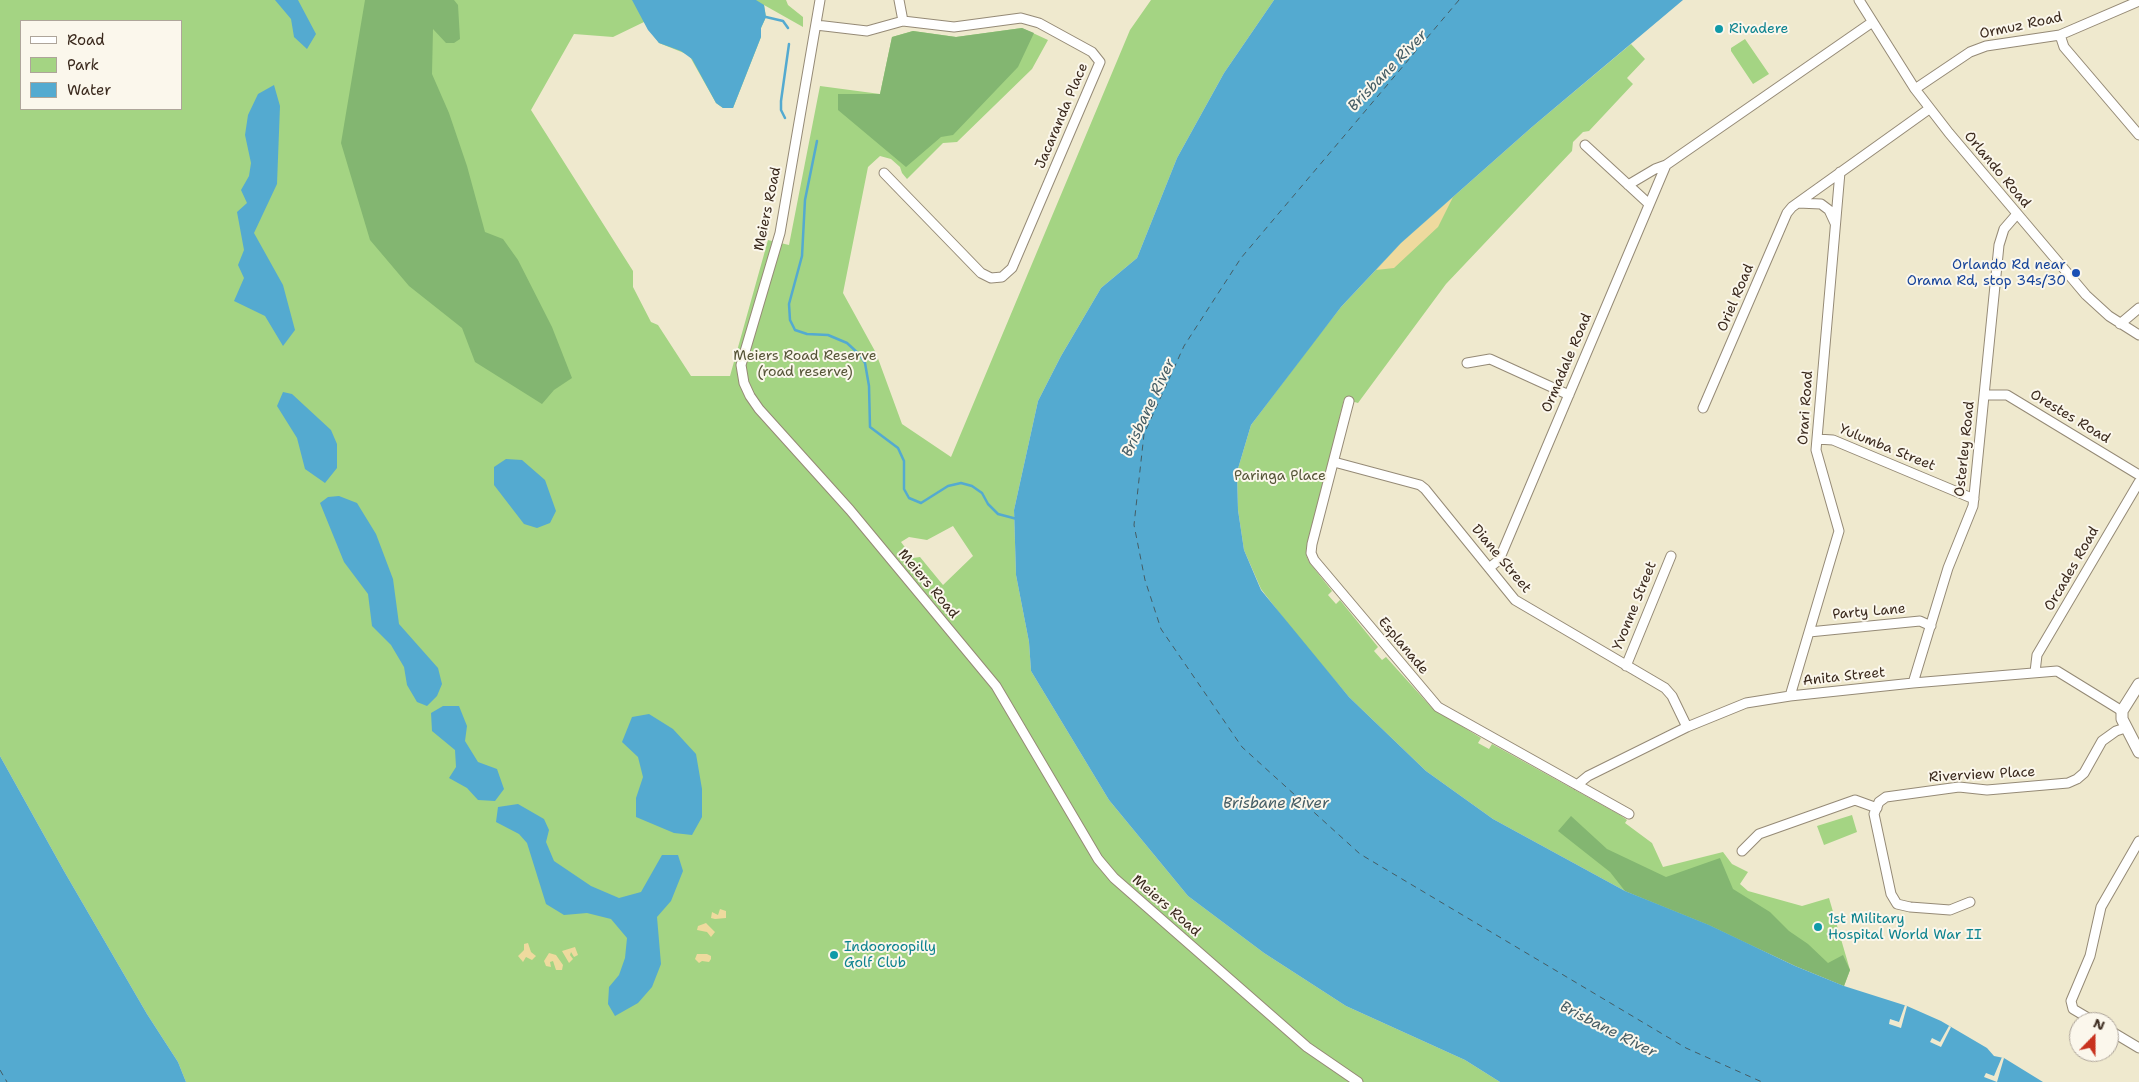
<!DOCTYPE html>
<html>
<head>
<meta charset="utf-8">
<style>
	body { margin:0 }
	#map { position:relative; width:2139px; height:1082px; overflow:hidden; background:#efe9ce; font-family:"Shantell Sans",sans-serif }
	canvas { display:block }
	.legend { position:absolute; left:20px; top:20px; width:162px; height:90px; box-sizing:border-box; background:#fbf7ec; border:1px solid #aea59a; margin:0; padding:6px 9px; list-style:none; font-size:15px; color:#3b2a1e }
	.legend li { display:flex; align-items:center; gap:10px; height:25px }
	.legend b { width:25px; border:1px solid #aea59a }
	.north { position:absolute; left:2069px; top:1012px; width:50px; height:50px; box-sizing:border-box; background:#fbf7ec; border:1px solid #aea59a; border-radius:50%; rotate:22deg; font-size:14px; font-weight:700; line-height:20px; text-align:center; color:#3b2a1e }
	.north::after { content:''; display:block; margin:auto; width:18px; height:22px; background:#c8321e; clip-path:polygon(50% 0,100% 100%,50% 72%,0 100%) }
</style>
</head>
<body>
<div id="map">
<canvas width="2139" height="1082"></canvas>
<ul class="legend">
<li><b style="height:6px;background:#fff"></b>Road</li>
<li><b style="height:14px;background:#a4d483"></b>Park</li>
<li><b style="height:14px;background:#54aad0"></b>Water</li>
</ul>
<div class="north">N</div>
</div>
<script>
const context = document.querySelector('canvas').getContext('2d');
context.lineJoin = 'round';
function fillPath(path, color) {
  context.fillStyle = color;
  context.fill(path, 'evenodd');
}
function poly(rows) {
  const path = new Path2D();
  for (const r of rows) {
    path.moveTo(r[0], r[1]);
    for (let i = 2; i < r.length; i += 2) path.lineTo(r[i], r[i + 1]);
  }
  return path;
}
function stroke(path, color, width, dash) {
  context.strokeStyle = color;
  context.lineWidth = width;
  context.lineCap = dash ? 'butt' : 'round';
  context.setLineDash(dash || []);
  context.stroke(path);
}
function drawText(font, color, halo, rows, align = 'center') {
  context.font = font + ' "Shantell Sans",sans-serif';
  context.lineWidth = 4;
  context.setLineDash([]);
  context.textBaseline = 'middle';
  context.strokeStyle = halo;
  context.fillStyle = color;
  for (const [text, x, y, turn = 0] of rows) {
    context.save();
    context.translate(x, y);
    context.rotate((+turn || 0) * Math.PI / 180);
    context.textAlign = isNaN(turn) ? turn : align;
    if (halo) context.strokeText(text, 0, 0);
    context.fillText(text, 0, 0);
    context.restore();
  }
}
const green = poly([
	[0,0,786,0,788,5,803,17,803,27,764,5,766,17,761,28,761,37,733,108,723,108,716,103,689,55,659,43,644,22,613,37,574,34,531,110,633,271,633,287,651,322,658,325,691,376,730,376,768,240,789,245,820,86,880,94,892,37,913,31,956,37,1022,28,1048,40,1032,69,957,142,943,143,907,179,902,173,900,167,891,159,880,156,868,167,843,293,876,353,902,424,951,457,1130,30,1151,0,1274,0,1224,73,1177,158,1137,258,1101,288,1061,356,1038,401,1014,510,1016,575,1029,642,1031,671,1109,800,1188,896,1264,953,1346,1006,1465,1060,1500,1082,186,1082,178,1062,147,1014,64,871,0,756],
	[21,21,181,21,181,109,21,109],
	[953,526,973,556,943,585,920,557,913,558,901,542,909,537,927,540],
	[1745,39,1769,74,1753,84,1731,51,1731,48],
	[1631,44,1645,59,1627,78,1633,84,1589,131,1583,132,1573,142,1572,151,1446,284,1358,403,1344,399,1306,555,1309,562,1332,591,1328,595,1336,604,1340,600,1378,647,1374,651,1382,660,1386,657,1432,708,1481,738,1478,743,1489,749,1492,744,1620,815,1627,820,1625,823,1652,843,1663,867,1723,852,1732,864,1748,872,1740,884,1748,891,1802,906,1829,898,1850,970,1844,986,1625,891,1493,819,1426,771,1349,697,1294,632,1261,589,1244,550,1238,510,1237,472,1251,425,1312,344,1341,307,1401,243,1532,127],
	[1852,815,1857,832,1824,845,1817,826]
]);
const forest = poly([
	[365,0,454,0,458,5,460,39,454,43,446,43,433,29,432,74,449,113,467,166,485,232,503,239,518,260,552,327,572,378,554,390,542,404,475,362,462,328,409,286,370,240,341,143],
	[1022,28,1034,33,1018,67,953,135,941,137,906,167,838,110,838,94,880,94,892,37,913,31,956,37],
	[1571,816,1607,849,1666,877,1720,858,1733,889,1770,912,1789,931,1808,944,1828,963,1843,955,1850,970,1844,986,1795,966,1709,925,1625,891,1610,872,1558,831]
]);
const sand = poly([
	[1453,197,1438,227,1394,268,1376,270,1401,243],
	[720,909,726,911,726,918,715,919,711,918,712,912,718,915],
	[706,923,715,932,711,937,707,932,697,930,698,926],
	[528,943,531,952,536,956,532,960,526,957,523,962,518,956,524,950,524,944],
	[575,947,578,955,574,957,571,952,570,955,573,959,569,963,562,951],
	[549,953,556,955,563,965,562,970,556,970,553,961,550,962,551,967,546,966,544,961],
	[697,954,707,954,711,956,711,959,709,962,702,961,699,963,695,959]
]);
const water = poly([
	[275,0,298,0,316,34,307,49,294,37,291,19],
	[632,0,756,0,764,5,766,17,761,28,761,37,733,108,723,108,716,103,692,59,681,51,659,43,648,30],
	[1274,0,1683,0,1532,127,1401,243,1341,307,1251,425,1237,472,1238,510,1244,550,1261,590,1349,697,1426,771,1493,819,1625,891,1709,925,1795,966,1844,986,1907,1006,1941,1021,1987,1048,1994,1056,2004,1058,2043,1082,1500,1082,1465,1060,1346,1006,1264,953,1188,896,1109,800,1031,671,1029,642,1016,575,1014,510,1038,401,1061,356,1101,288,1137,258,1177,158,1224,73],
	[274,85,280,106,277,184,254,233,283,285,295,330,283,346,265,316,234,301,244,278,238,265,244,250,237,212,247,203,241,190,249,176,251,163,245,135,248,115,258,94],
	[283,392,292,394,331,430,337,444,337,468,325,483,305,469,297,438,277,406],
	[506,459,522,460,545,480,556,511,550,523,537,528,524,524,494,485,494,467],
	[339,496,357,503,376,534,393,579,399,624,438,668,442,684,437,696,427,706,417,702,407,685,404,667,391,645,372,626,368,594,344,562,320,503,328,497],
	[443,706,459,706,467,726,465,741,478,762,497,769,504,789,495,801,478,800,467,788,449,778,456,767,455,750,432,731,431,713],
	[649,714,673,729,696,754,702,789,702,817,692,835,674,833,636,817,636,798,643,777,638,757,622,742,632,717],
	[0,756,64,871,147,1014,178,1062,186,1082,0,1082],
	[518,804,544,819,549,830,546,842,554,861,591,886,619,898,641,892,662,855,678,855,683,871,671,901,657,917,661,964,652,987,638,1003,615,1016,608,1004,609,987,619,975,625,958,627,938,611,919,587,913,564,915,546,904,527,843,519,834,496,822,498,807]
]);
const pier = poly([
	[1905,1005,1907,1006,1901,1028,1889,1024,1890,1019,1899,1022],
	[1949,1026,1951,1027,1941,1047,1930,1042,1932,1038,1940,1042],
	[2002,1057,2004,1058,1997,1082,1984,1077,1986,1073,1994,1076]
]);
const stream = poly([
	[766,17,783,21,788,28],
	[785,118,781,110,781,101,789,44],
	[817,141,805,200,802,256,789,304,790,320,795,330,807,334,828,335,847,343,860,355,865,363,869,386,870,427,898,448,904,461,904,489,909,498,921,503,948,486,961,483,972,486,982,493,988,504,998,514,1017,519]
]);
const ferry = poly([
	[1459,0,1241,258,1184,346,1144,434,1134,525,1145,580,1161,629,1242,747,1360,854,1686,1048,1762,1082],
	[0,1070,7,1082]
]);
const street = poly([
	[820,0,780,233,741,365,744,383,750,396,759,409,850,510,996,686,1098,859,1114,878,1307,1047,1358,1082],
	[899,0,903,21],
	[1859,0,1915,89,1949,133,2086,295,2109,316,2139,335],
	[816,25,867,31,903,21,954,27,1021,18,1039,23,1092,52,1100,62,1012,268,1002,277,991,278,981,273,884,173],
	[2060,35,2064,47,2139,135],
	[1915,89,1970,52,1986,46,2060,35,2139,1],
	[1585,145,1649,204],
	[1628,185,1655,169,1666,165],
	[1798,203,1821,204,1829,210,1835,223],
	[2120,324,2139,308],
	[1467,363,1490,359,1569,395],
	[1985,395,2007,395,2139,475],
	[1349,401,1312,544,1311,553,1314,560,1438,707,1629,814],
	[1703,408,1787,213,1792,207,1929,109],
	[1817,439,1833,440,1974,499],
	[1334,462,1420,485,1425,489,1515,600,1665,688,1672,696,1687,727],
	[1489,568,1499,560,1666,165,1871,23],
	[1809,632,1920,621,1931,626],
	[1626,666,1671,556],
	[2035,672,2037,655,2139,482],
	[1913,683,1948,568,1973,506,1999,245,2004,229,2017,214],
	[1790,696,1839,531,1816,450,1840,172],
	[1577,785,1588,776,1687,727,1746,703,1790,696,1913,683,2057,671,2122,711],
	[1742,851,1759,834,1855,800,1877,808],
	[1970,902,1950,910,1910,907,1897,904,1891,894,1874,814,1879,802,1886,797,1959,787,1987,790,2068,783,2077,779,2084,773,2102,741,2116,731,2125,728],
	[2095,1022,2073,1009,2071,1001,2090,956,2101,907,2139,841],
	[2109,1030,2139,1048]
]);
const secondary = poly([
	[2139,684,2122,711,2122,719,2139,752]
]);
const markers = [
	[1719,29,5,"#0f9aa8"],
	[2076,273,5,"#1a4fb4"],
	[1818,927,5,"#0f9aa8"],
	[834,955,5,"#0f9aa8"]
];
const streetNames = [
	["Ormuz Road",2021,26,-12],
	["Jacaranda Place",1062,116,-67],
	["Orlando Road",1997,170,50],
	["Meiers Road",768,209,-78],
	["Oriel Road",1736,298,-67],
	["Ormadale Road",1567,363,-67],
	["Orari Road",1806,408,-86],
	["Orestes Road",2070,417,31],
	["Yulumba Street",1887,448,22],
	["Osterley Road",1965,449,-84],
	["Diane Street",1501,559,50],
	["Orcades Road",2072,569,-60],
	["Meiers Road",928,584,50],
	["Yvonne Street",1635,606,-68],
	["Party Lane",1869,612,-5],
	["Esplanade",1403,646,50],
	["Anita Street",1844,677,-6],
	["Riverview Place",1982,775,-3],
	["Meiers Road",1166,906,41]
];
const cultureNames = [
	["Rivadere",1729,29],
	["1st Military",1828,919],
	["Hospital World War II",1828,935],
	["Indooroopilly",844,947],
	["Golf Club",844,963]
];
const transitNames = [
	["Orlando Rd near",2066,265],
	["Orama Rd, stop 34s/30",2066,281]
];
const parkNames = [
	["Meiers Road Reserve",805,356],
	["(road reserve)",805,372],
	["Paringa Place",1280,476]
];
const waterNames = [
	["Brisbane River",1388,71,-46],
	["Brisbane River",1149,408,-65],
	["Brisbane River",1276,804],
	["Brisbane River",1608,1030,27]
];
fillPath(green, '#a4d483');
fillPath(forest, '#83b671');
fillPath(sand, '#eeda9e');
fillPath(water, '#54aad0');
fillPath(pier, '#efe9ce');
stroke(stream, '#54aad0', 2.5);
stroke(ferry, '#455d65', 1, [6, 5]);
stroke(street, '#958a76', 11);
stroke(secondary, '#958a76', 13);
stroke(street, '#fff', 9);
stroke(secondary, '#fff', 11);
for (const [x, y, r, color] of markers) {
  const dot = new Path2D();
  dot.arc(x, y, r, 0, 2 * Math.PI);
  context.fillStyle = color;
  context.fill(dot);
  stroke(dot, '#fbf7ec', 2);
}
drawText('14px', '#3b2a1e', '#fbf7ec', streetNames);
drawText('14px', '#0d838f', '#fbf7ec', cultureNames, 'left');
drawText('14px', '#164399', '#fbf7ec', transitNames, 'right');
drawText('14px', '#555437', '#fbf7ec', parkNames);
drawText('italic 15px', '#455d65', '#fbf7ec', waterNames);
</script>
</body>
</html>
